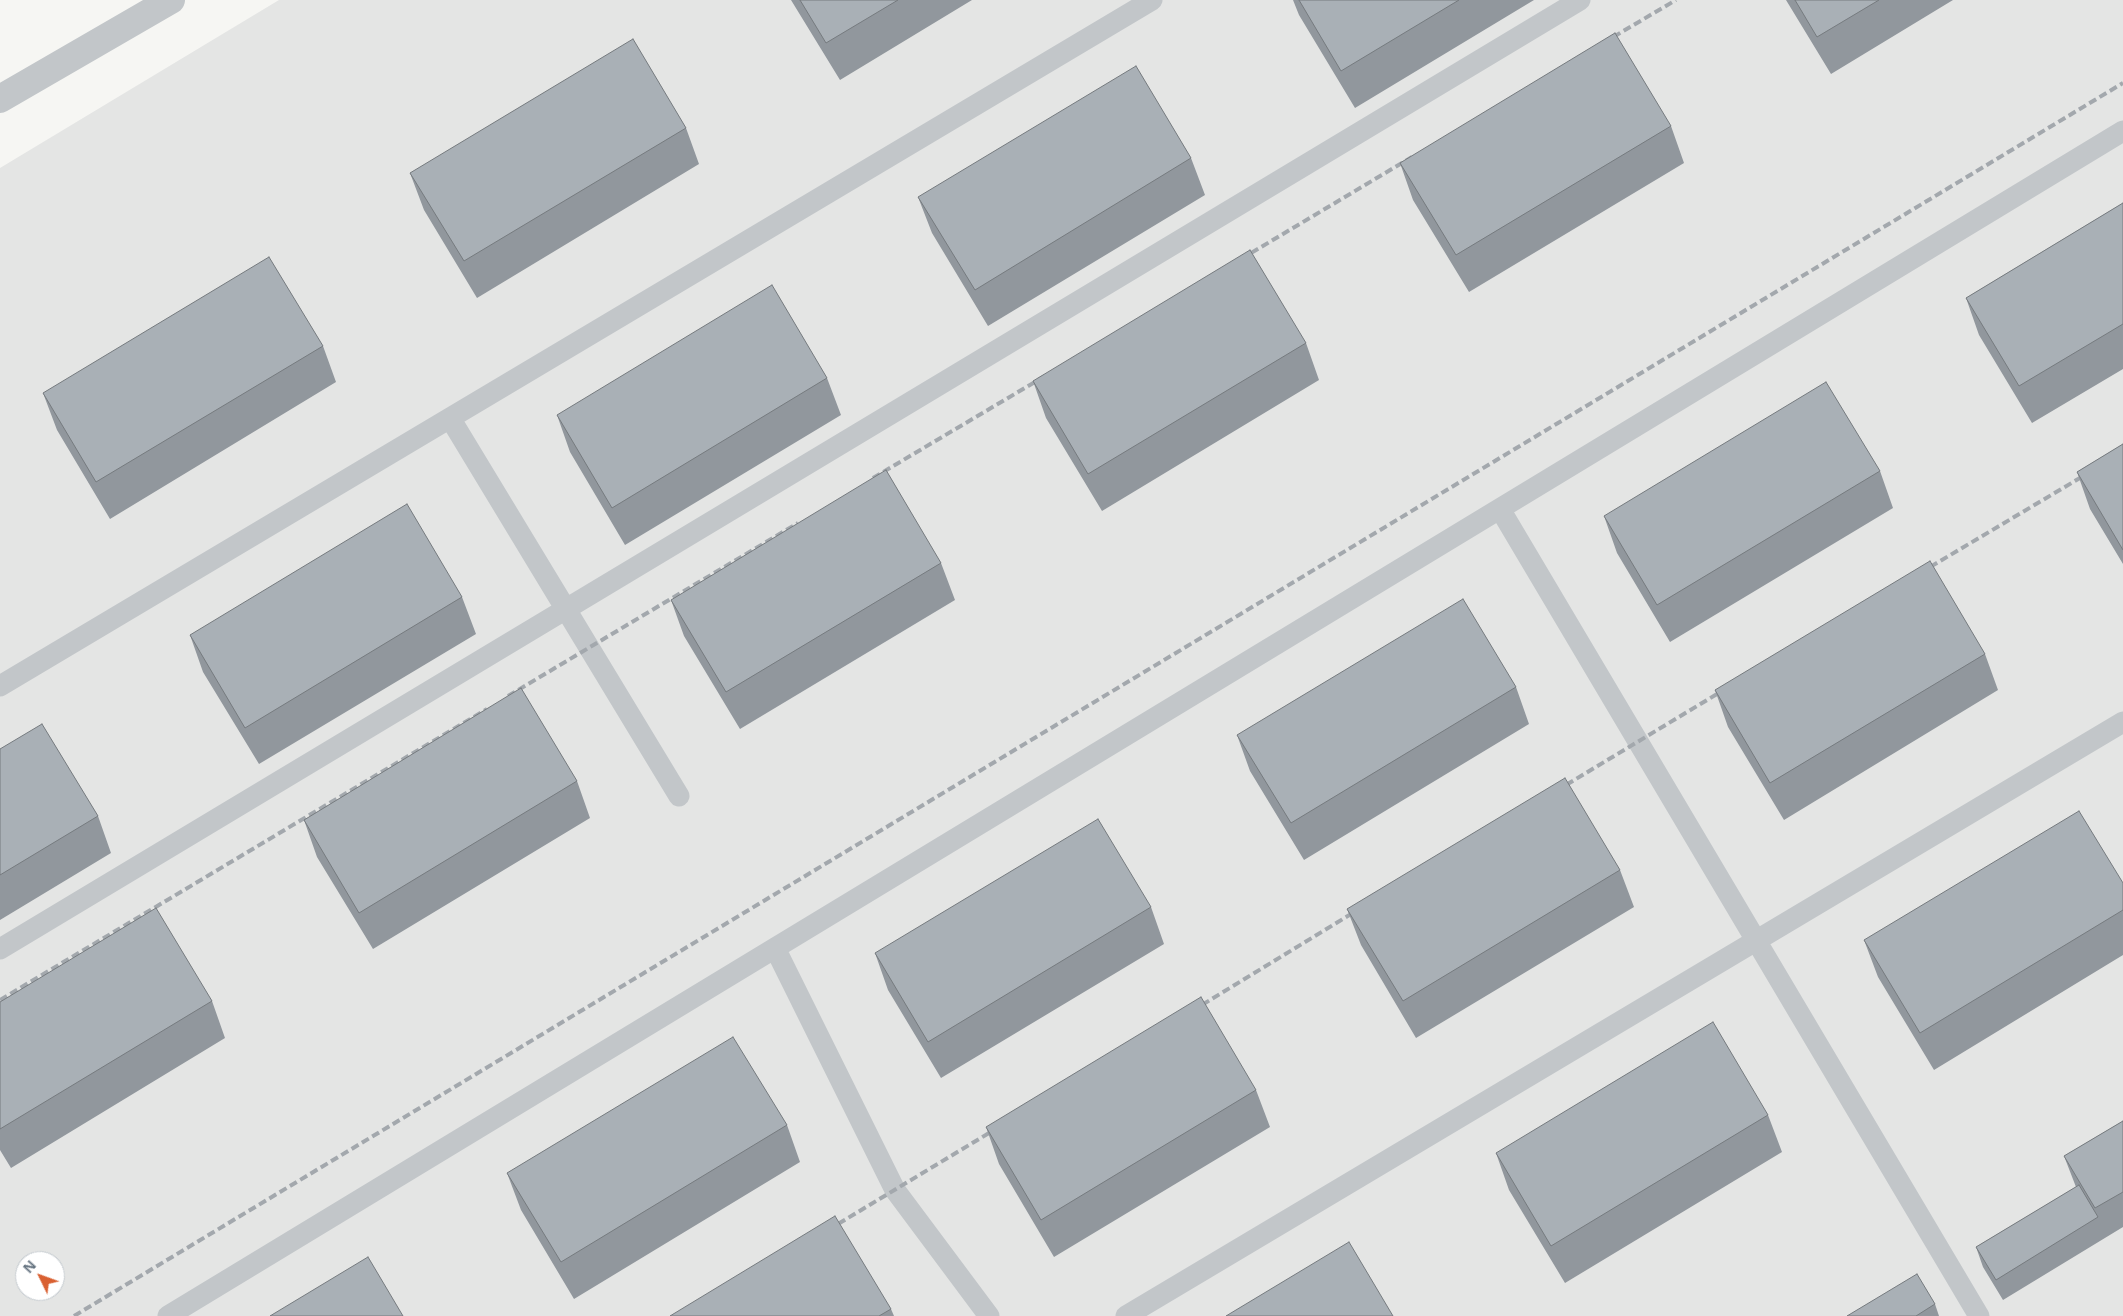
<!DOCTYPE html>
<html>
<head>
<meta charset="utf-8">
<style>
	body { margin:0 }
	#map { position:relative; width:2123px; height:1316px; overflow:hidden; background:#f6f6f3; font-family:"Noto Sans",sans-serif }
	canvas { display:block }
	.north { position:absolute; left:15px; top:1251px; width:50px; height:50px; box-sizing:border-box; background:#fff; border:1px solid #c2c8cd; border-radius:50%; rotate:312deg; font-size:14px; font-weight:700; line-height:20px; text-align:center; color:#677582 }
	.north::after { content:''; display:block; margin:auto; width:18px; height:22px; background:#d96031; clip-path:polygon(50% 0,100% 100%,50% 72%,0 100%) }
</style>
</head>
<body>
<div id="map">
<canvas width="2123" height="1316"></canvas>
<div class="north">N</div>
</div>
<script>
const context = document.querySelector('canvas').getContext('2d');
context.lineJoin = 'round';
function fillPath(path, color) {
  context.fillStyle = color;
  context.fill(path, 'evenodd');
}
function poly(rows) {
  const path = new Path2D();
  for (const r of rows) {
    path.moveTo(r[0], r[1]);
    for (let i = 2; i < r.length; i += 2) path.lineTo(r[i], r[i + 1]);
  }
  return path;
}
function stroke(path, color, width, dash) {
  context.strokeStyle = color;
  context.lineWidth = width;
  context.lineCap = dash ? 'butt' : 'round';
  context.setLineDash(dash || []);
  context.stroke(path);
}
const built = poly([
	[279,0,2123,0,2123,1316,0,1316,0,168],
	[25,1261,55,1261,55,1291,25,1291]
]);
const lane = poly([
	[450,418,679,796],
	[1500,509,1979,1316],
	[0,686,1152,0],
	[775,948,895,1190,989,1316],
	[0,949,1580,0],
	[168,1316,2123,131],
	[1126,1316,2123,722]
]);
const street = poly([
	[0,99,171,0]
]);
const rail = poly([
	[1603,43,1676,0],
	[1241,259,1412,157],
	[873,478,1045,376],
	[1920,573,2090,472],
	[508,696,798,523],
	[1556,791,1727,688],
	[0,1000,487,709],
	[1192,1011,1361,908],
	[828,1230,999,1127],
	[74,1316,2123,83]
]);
const wall = poly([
	[791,0,972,0,840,80],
	[1293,0,1534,0,1355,108,1299,15],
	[1786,0,1953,0,1831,74],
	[1671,126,1684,163,1469,292,1413,200,1400,163],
	[686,128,699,164,477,298,424,210,410,173],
	[1191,158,1205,195,988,326,932,233,918,197],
	[2123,203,2123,369,2032,423,1979,335,1966,298],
	[1306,343,1319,380,1102,511,1046,418,1033,381],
	[323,346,336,382,110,519,57,430,43,393],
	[827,378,841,415,625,545,570,452,557,415],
	[2123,444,2123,564,2090,509,2077,472],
	[1880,471,1893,508,1670,642,1617,553,1604,516],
	[941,563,955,600,740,729,684,636,671,600],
	[462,597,476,634,259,764,203,672,190,635],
	[1985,654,1998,690,1784,820,1728,727,1715,690],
	[1516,687,1529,724,1304,860,1250,771,1237,735],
	[0,749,98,816,111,853,0,920],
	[577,781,590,818,373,949,317,857,304,820],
	[1620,870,1634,907,1416,1038,1361,945,1347,909],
	[2123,883,2123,955,1934,1070,1878,977,1864,940],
	[1151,907,1164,944,941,1078,888,990,875,953],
	[212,1001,225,1038,11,1168,0,1150,0,1002],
	[1256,1090,1270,1127,1054,1257,999,1164,986,1127],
	[1768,1115,1782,1152,1565,1283,1509,1190,1496,1153],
	[2123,1121,2123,1227,2003,1300,1983,1267,1976,1247,2076,1187,2064,1156],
	[787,1125,800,1162,574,1299,521,1210,507,1173],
	[1935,1304,1939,1316,1847,1316],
	[891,1309,894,1316,670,1316]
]);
const building = poly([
	[800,0,898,0,826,43,800,0],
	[1299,0,1459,0,1341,71,1299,0],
	[1795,0,1879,0,1817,37,1795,0],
	[1615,33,1671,126,1456,255,1400,163,1615,33],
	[633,39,686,128,464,261,410,173,633,39],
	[1136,66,1191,158,975,290,918,197,1136,66],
	[2123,203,2123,324,2019,386,1966,298,2123,203],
	[1250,250,1306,343,1088,474,1033,381,1250,250],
	[269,257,323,346,96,482,43,393,269,257],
	[772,285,827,378,612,508,557,415,772,285],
	[1826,382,1880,471,1657,605,1604,516,1826,382],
	[2123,444,2123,550,2077,472,2123,444],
	[886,470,941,563,726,692,671,600,886,470],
	[407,504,462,597,245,728,190,635,407,504],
	[1930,561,1985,654,1770,783,1715,690,1930,561],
	[1463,599,1516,687,1291,823,1237,735,1463,599],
	[521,688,577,781,359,913,304,820,521,688],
	[42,724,98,816,0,875,0,749,42,724],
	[1565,778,1620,870,1403,1001,1347,909,1565,778],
	[2079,811,2123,883,2123,910,1920,1033,1864,940,2079,811],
	[1098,819,1151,907,928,1042,875,953,1098,819],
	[156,908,212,1001,0,1129,0,1002,156,908],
	[1201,997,1256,1090,1041,1220,986,1127,1201,997],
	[1713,1022,1768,1115,1551,1246,1496,1153,1713,1022],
	[733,1037,787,1125,561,1262,507,1173,733,1037],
	[2123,1121,2123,1192,2095,1208,2064,1156,2123,1121],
	[2079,1185,2098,1217,1996,1280,1976,1247,2079,1185],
	[835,1216,891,1309,879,1316,670,1316,835,1216],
	[1349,1242,1393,1316,1226,1316,1349,1242],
	[368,1257,403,1316,270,1316,368,1257],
	[1917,1274,1935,1304,1916,1316,1847,1316,1917,1274]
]);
fillPath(built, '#e4e5e4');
stroke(lane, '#c2c6c9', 21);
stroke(street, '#c2c6c9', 28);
stroke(rail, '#a3a8ad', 4, [8, 4]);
fillPath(wall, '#91979d');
fillPath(building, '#a9b0b6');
stroke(building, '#767b7f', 1);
</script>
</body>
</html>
